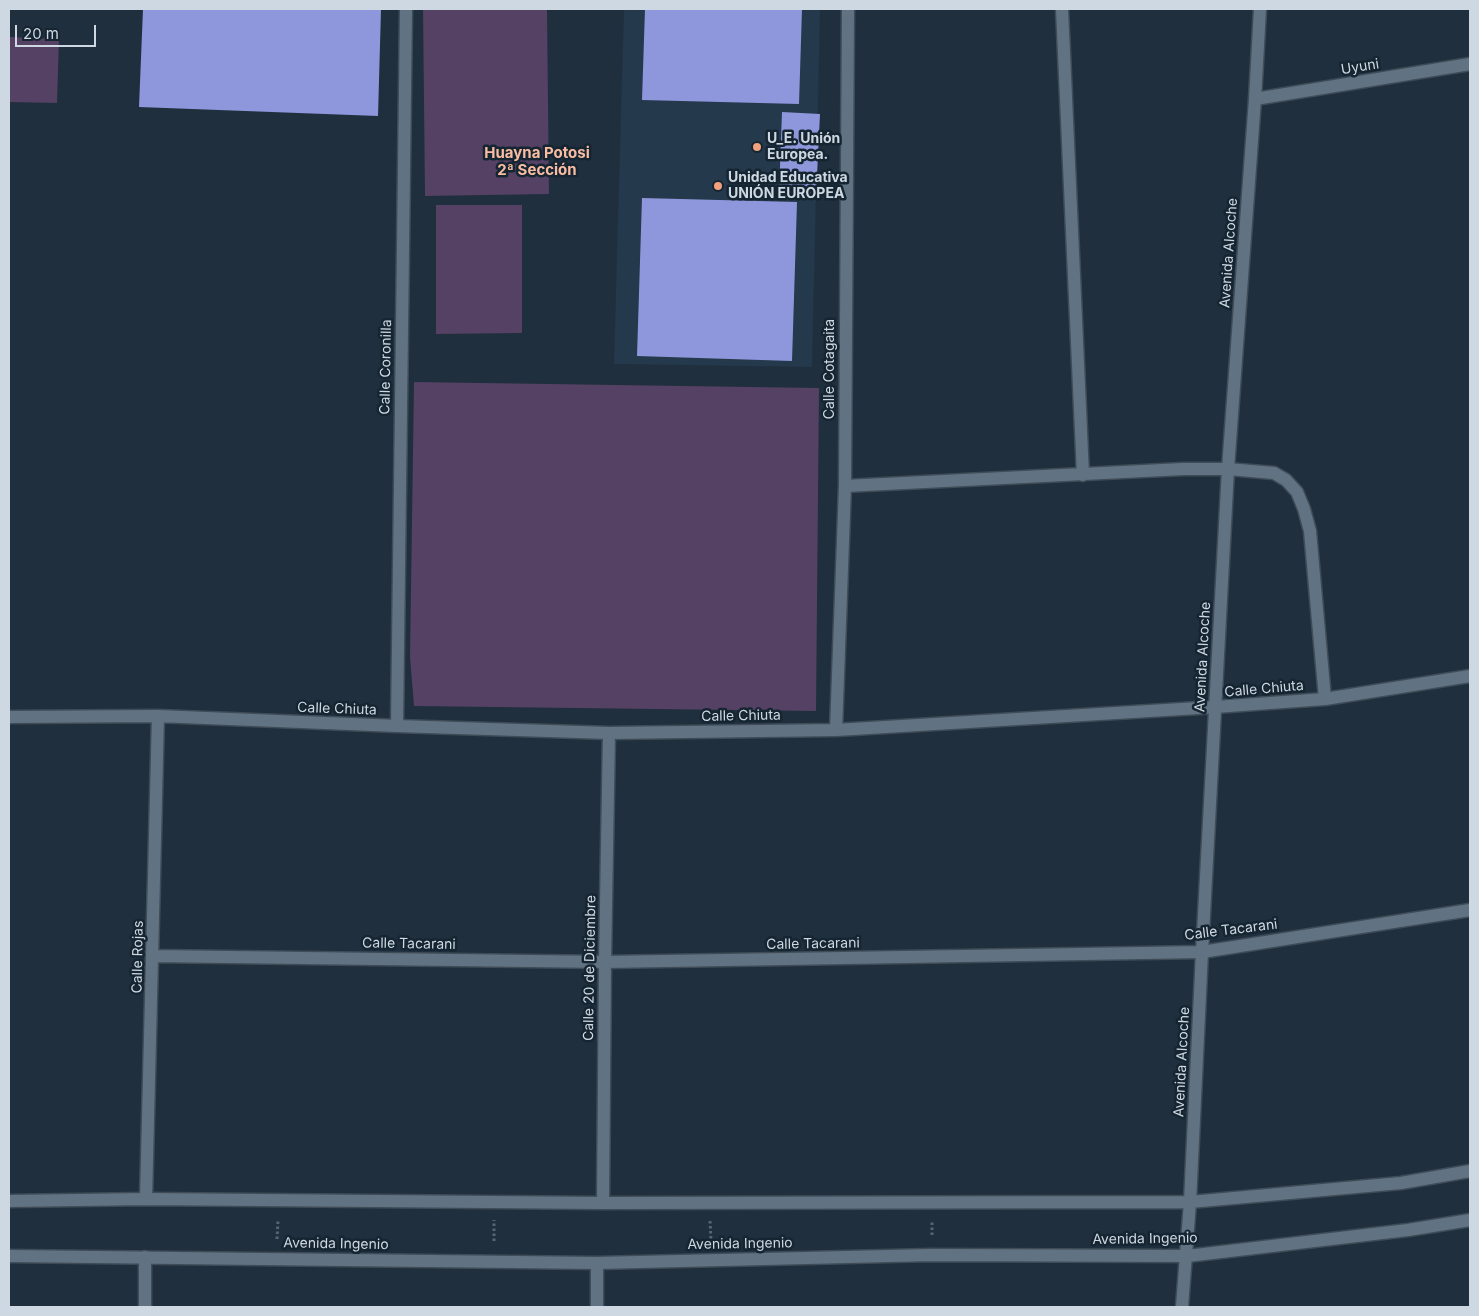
<!DOCTYPE html>
<html>
<head>
<meta charset="utf-8">
<style>
	body { margin:0 }
	#map { position:relative; width:1479px; height:1316px; overflow:hidden; background:#1f2f3d; font-family:Inter,sans-serif }
	canvas { display:block }
	.frame { position:absolute; inset:0; border:10px solid #ced8e2; pointer-events:none }
	.scale { position:absolute; left:15px; top:25px; width:81px; height:22px; box-sizing:border-box; border:2px solid #ced8e2; border-top:0; padding-left:6px; font-size:15px; line-height:18px; white-space:nowrap; color:#ced8e2; -webkit-text-stroke:4px #152532; paint-order:stroke }
</style>
</head>
<body>
<div id="map">
<canvas width="1479" height="1316"></canvas>
<div class="frame"></div>
<div class="scale">20 m</div>
</div>
<script>
const context = document.querySelector('canvas').getContext('2d');
context.lineJoin = 'round';
function fillPath(path, color) {
  context.fillStyle = color;
  context.fill(path, 'evenodd');
}
function poly(rows) {
  const path = new Path2D();
  for (const r of rows) {
    path.moveTo(r[0], r[1]);
    for (let i = 2; i < r.length; i += 2) path.lineTo(r[i], r[i + 1]);
  }
  return path;
}
function stroke(path, color, width, dash) {
  context.strokeStyle = color;
  context.lineWidth = width;
  context.lineCap = dash ? 'butt' : 'round';
  context.setLineDash(dash || []);
  context.stroke(path);
}
function drawText(font, color, halo, rows, align = 'center') {
  context.font = font + ' Inter,sans-serif';
  context.lineWidth = 5;
  context.setLineDash([]);
  context.textBaseline = 'middle';
  context.strokeStyle = halo;
  context.fillStyle = color;
  for (const [text, x, y, turn = 0] of rows) {
    context.save();
    context.translate(x, y);
    context.rotate((+turn || 0) * Math.PI / 180);
    context.textAlign = isNaN(turn) ? turn : align;
    if (halo) context.strokeText(text, 0, 0);
    context.fillText(text, 0, 0);
    context.restore();
  }
}
const built = poly([
	[624,9,820,9,812,367,614,364]
]);
const green = poly([
	[423,9,547,9,549,194,425,196],
	[9,37,59,39,57,103,9,102],
	[436,205,522,205,522,333,436,334],
	[414,382,819,388,816,711,414,706,410,657]
]);
const building = poly([
	[143,9,381,9,378,116,139,107],
	[645,9,802,9,799,104,642,100],
	[782,112,820,114,816,196,779,195],
	[642,198,797,202,792,361,637,356]
]);
const path = poly([
	[710,1221,711,1240],
	[932,1235,932,1221],
	[277,1239,278,1221],
	[494,1241,494,1220]
]);
const minor = poly([
	[1062,9,1083,475],
	[1255,99,1470,64],
	[845,486,1183,469,1228,469,1274,473,1286,480,1297,492,1304,509,1310,531,1325,699],
	[9,717,158,716,397,726,609,733,836,730,1215,707,1325,699,1470,676],
	[397,726,406,9],
	[836,730,845,486,848,9],
	[153,956,605,962,1202,952,1470,910],
	[146,1199,158,716],
	[603,1203,605,962,609,733],
	[597,1263,597,1307],
	[145,1307,145,1257]
]);
const tertiary = poly([
	[9,1201,146,1199,603,1203,1190,1202,1401,1183,1470,1171],
	[9,1256,597,1263,931,1255,1187,1256,1408,1230,1470,1220],
	[1182,1307,1190,1202,1202,952,1228,469,1255,99,1260,9]
]);
const markers = [
	[757,147,5,"#f1a17d"],
	[718,186,5,"#f1a17d"]
];
const streetNames = [
	["Uyuni",1360,67,-9],
	["Avenida Alcoche",1229,253,-86],
	["Calle Coronilla",386,367,-89],
	["Calle Cotagaita",830,369,-90],
	["Avenida Alcoche",1203,657,-87],
	["Calle Chiuta",1264,689,-5],
	["Calle Chiuta",337,709,2],
	["Calle Chiuta",741,716,-1],
	["Calle Tacarani",1231,930,-7],
	["Calle Tacarani",409,944,1],
	["Calle Tacarani",813,944,-1],
	["Calle Rojas",138,957,-89],
	["Calle 20 de Diciembre",590,968,-89],
	["Avenida Alcoche",1182,1062,-87],
	["Avenida Ingenio",1145,1239,-1],
	["Avenida Ingenio",336,1244,1],
	["Avenida Ingenio",740,1244,-1]
];
const poiNames = [
	["U_E. Unión",767,139],
	["Europea.",767,155],
	["Unidad Educativa",728,178],
	["UNIÓN EUROPEA",728,194]
];
const neighbourhoodNames = [
	["Huayna Potosi",537,153],
	["2ª Sección",537,170]
];
fillPath(built, '#24394c');
fillPath(green, '#544163');
fillPath(building, '#8f97dc');
stroke(minor, '#3f4c58', 15);
stroke(tertiary, '#3f4c58', 15);
stroke(path, '#586673', 3, [2.5, 2.5]);
stroke(minor, '#617383', 12);
stroke(tertiary, '#617383', 12);
for (const [x, y, r, color] of markers) {
  const dot = new Path2D();
  dot.arc(x, y, r, 0, 2 * Math.PI);
  context.fillStyle = color;
  context.fill(dot);
  stroke(dot, '#152532', 2);
}
drawText('14px', '#ced8e2', '#152532', streetNames);
drawText('bold 14px', '#ced8e2', '#152532', poiNames, 'left');
drawText('bold 15px', '#fabda2', '#152532', neighbourhoodNames);
</script>
</body>
</html>
